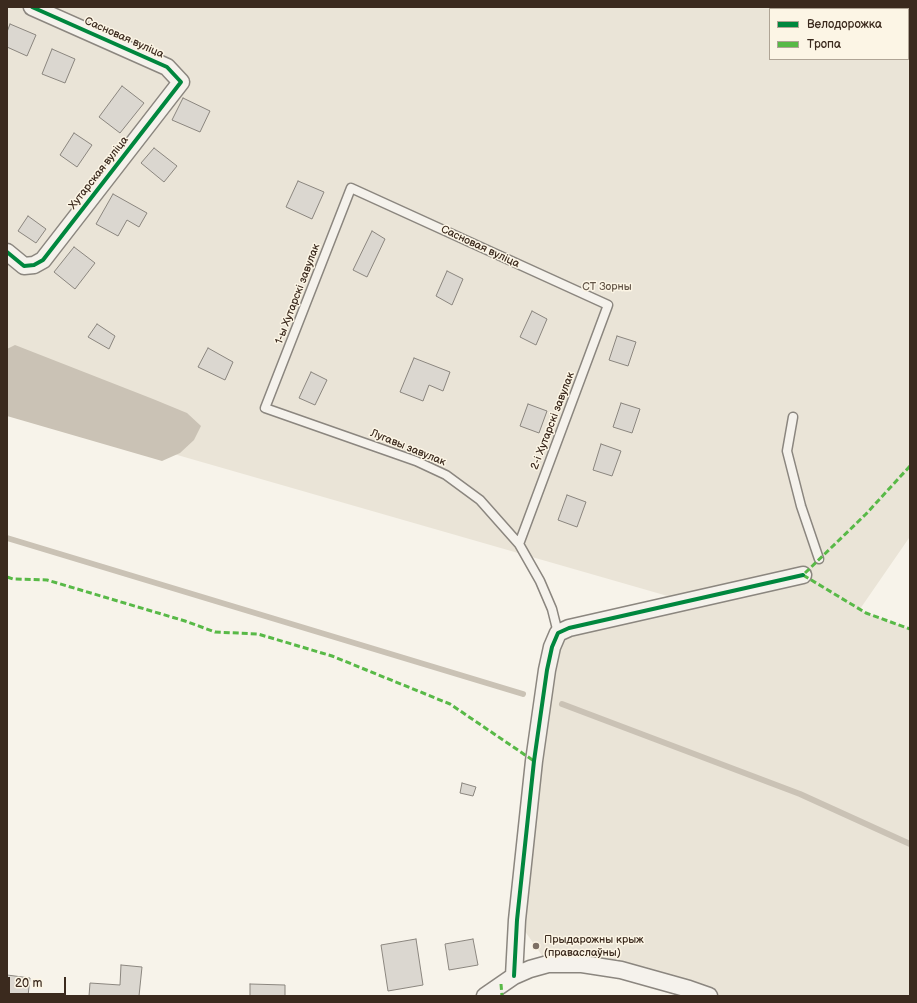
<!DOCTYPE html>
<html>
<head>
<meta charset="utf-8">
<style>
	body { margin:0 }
	#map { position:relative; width:917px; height:1003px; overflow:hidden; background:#f7f3ea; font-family:"Balsamiq Sans",sans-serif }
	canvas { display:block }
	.frame { position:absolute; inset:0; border:8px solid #3b2a1e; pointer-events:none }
	.legend { position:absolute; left:769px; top:8px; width:140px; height:52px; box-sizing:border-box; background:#fcf5e5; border:1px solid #afa495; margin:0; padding:5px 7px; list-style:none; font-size:12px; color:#3b2a1e }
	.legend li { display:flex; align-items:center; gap:8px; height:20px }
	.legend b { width:20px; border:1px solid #afa495 }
	.scale { position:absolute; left:8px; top:977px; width:58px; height:18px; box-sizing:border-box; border:2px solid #3b2a1e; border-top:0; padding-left:5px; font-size:12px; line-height:14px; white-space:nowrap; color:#3b2a1e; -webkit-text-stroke:3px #fcf5e5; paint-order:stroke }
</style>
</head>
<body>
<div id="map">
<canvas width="917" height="1003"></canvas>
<div class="frame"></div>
<ul class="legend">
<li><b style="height:5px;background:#00873e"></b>Велодорожка</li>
<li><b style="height:5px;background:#58b947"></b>Тропа</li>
</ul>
<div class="scale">20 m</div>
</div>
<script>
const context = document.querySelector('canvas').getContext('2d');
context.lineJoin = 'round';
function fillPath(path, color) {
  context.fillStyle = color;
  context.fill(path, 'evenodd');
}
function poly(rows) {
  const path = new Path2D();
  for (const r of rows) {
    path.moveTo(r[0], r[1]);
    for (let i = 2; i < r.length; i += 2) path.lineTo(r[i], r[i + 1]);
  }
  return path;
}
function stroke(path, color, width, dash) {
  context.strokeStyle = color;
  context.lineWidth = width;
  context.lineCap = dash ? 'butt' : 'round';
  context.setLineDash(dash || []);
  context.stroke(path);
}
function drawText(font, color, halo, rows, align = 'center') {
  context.font = font + ' "Balsamiq Sans",sans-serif';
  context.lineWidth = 3;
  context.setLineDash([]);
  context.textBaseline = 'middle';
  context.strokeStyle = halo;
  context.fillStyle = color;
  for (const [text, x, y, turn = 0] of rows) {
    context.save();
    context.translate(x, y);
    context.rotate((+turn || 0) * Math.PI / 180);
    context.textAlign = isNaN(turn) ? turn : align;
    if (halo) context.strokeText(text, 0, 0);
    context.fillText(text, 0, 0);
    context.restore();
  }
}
const green = poly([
	[7,7,910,7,910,539,909,538,860,609,866,613,910,629,910,996,698,996,621,970,548,964,517,920,558,633,685,601,7,406],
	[770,9,908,9,908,59,770,59]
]);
const water = poly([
	[15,345,153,399,187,413,201,426,194,440,180,453,162,461,7,416,7,349]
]);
const stream = poly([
	[7,538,523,694],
	[562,704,800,794,910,844]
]);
const building = poly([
	[10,24,36,35,27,56,7,47,7,32,10,24],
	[52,49,75,59,65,83,42,74,52,49],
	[122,86,144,103,120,133,99,117,122,86],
	[183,98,210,111,200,132,172,120,183,98],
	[74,133,92,145,77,167,60,155,74,133],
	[154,148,177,166,164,182,141,163,154,148],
	[298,181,324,192,312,219,286,207,298,181],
	[113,194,147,213,139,227,127,220,118,236,96,224,113,194],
	[28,216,46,229,36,243,18,231,28,216],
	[372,231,385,239,367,277,353,270,372,231],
	[74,247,95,263,75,289,54,272,74,247],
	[447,271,463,279,452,305,436,296,447,271],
	[532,311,547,319,536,345,520,337,532,311],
	[97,324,115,336,109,349,88,337,97,324],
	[617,336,636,342,628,366,609,360,617,336],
	[208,348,233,362,225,380,198,367,208,348],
	[414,358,450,372,443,391,429,385,423,401,400,392,414,358],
	[311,372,327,380,315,405,299,398,311,372],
	[621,403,640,409,632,433,613,427,621,403],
	[528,404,547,411,539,433,520,426,528,404],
	[601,444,621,451,612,476,593,470,601,444],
	[567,495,586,502,577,527,558,520,567,495],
	[462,783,476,787,473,796,460,793,462,783],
	[416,939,423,985,388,991,381,945,416,939],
	[473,939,478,965,449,970,445,944,473,939],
	[121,965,142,967,139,996,89,996,90,983,120,985,121,965],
	[7,975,30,978,28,996,7,996,7,975],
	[250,984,285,985,285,996,250,996,250,984]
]);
const service = poly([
	[793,417,787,451,801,506,819,559],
	[519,544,608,305,351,188,265,408,416,461,446,475,480,500,519,544,540,581,552,609,558,633]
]);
const minor = poly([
	[7,252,24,266,34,265,43,260,181,82,167,67,32,7],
	[514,976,517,920,534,761,547,670,552,647,558,633,569,628,803,575],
	[485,996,514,976,530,969,548,964,582,964,621,970,689,989,709,996]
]);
const quiet = poly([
	[910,466,866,514,803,575,866,613,910,629],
	[7,577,13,579,47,580,185,621,215,632,258,634,332,656,450,704,534,761],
	[501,984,502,996]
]);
const cycleway = poly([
	[7,252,24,266,34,265,43,260,181,82,167,67,32,7],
	[514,976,517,920,534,761,547,670,552,647,558,633,569,628,803,575]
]);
const markers = [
	[536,946,4,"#7d7065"]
];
const streetNames = [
	["Сасновая вуліца",124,38,24],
	["Хутарская вуліца",99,173,-52],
	["Сасновая вуліца",480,247,25],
	["1-ы Хутарскі завулак",298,294,-69],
	["2-і Хутарскі завулак",553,421,-69],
	["Лугавы завулак",408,448,22]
];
const parkNames = [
	["СТ Зорны",607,287]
];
const poiNames = [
	["Прыдарожны крыж",544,940],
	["(праваслаўны)",544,953]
];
fillPath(green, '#eae4d7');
fillPath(water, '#cac2b5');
stroke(stream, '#cac2b5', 6);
fillPath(building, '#dbd7d0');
stroke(building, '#8b867f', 1);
stroke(service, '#8b867f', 11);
stroke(minor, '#8b867f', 19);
stroke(service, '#f5f2ec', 8);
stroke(minor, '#f5f2ec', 16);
stroke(quiet, '#58b947', 3, [6, 3]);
stroke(cycleway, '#00873e', 4);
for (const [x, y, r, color] of markers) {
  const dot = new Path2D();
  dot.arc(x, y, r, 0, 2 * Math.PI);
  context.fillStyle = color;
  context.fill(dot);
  stroke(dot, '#fcf5e5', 1.5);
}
drawText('11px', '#3b2a1e', '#fcf5e5', streetNames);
drawText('11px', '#645648', '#fcf5e5', parkNames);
drawText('11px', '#3b2a1e', '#fcf5e5', poiNames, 'left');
</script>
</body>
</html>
